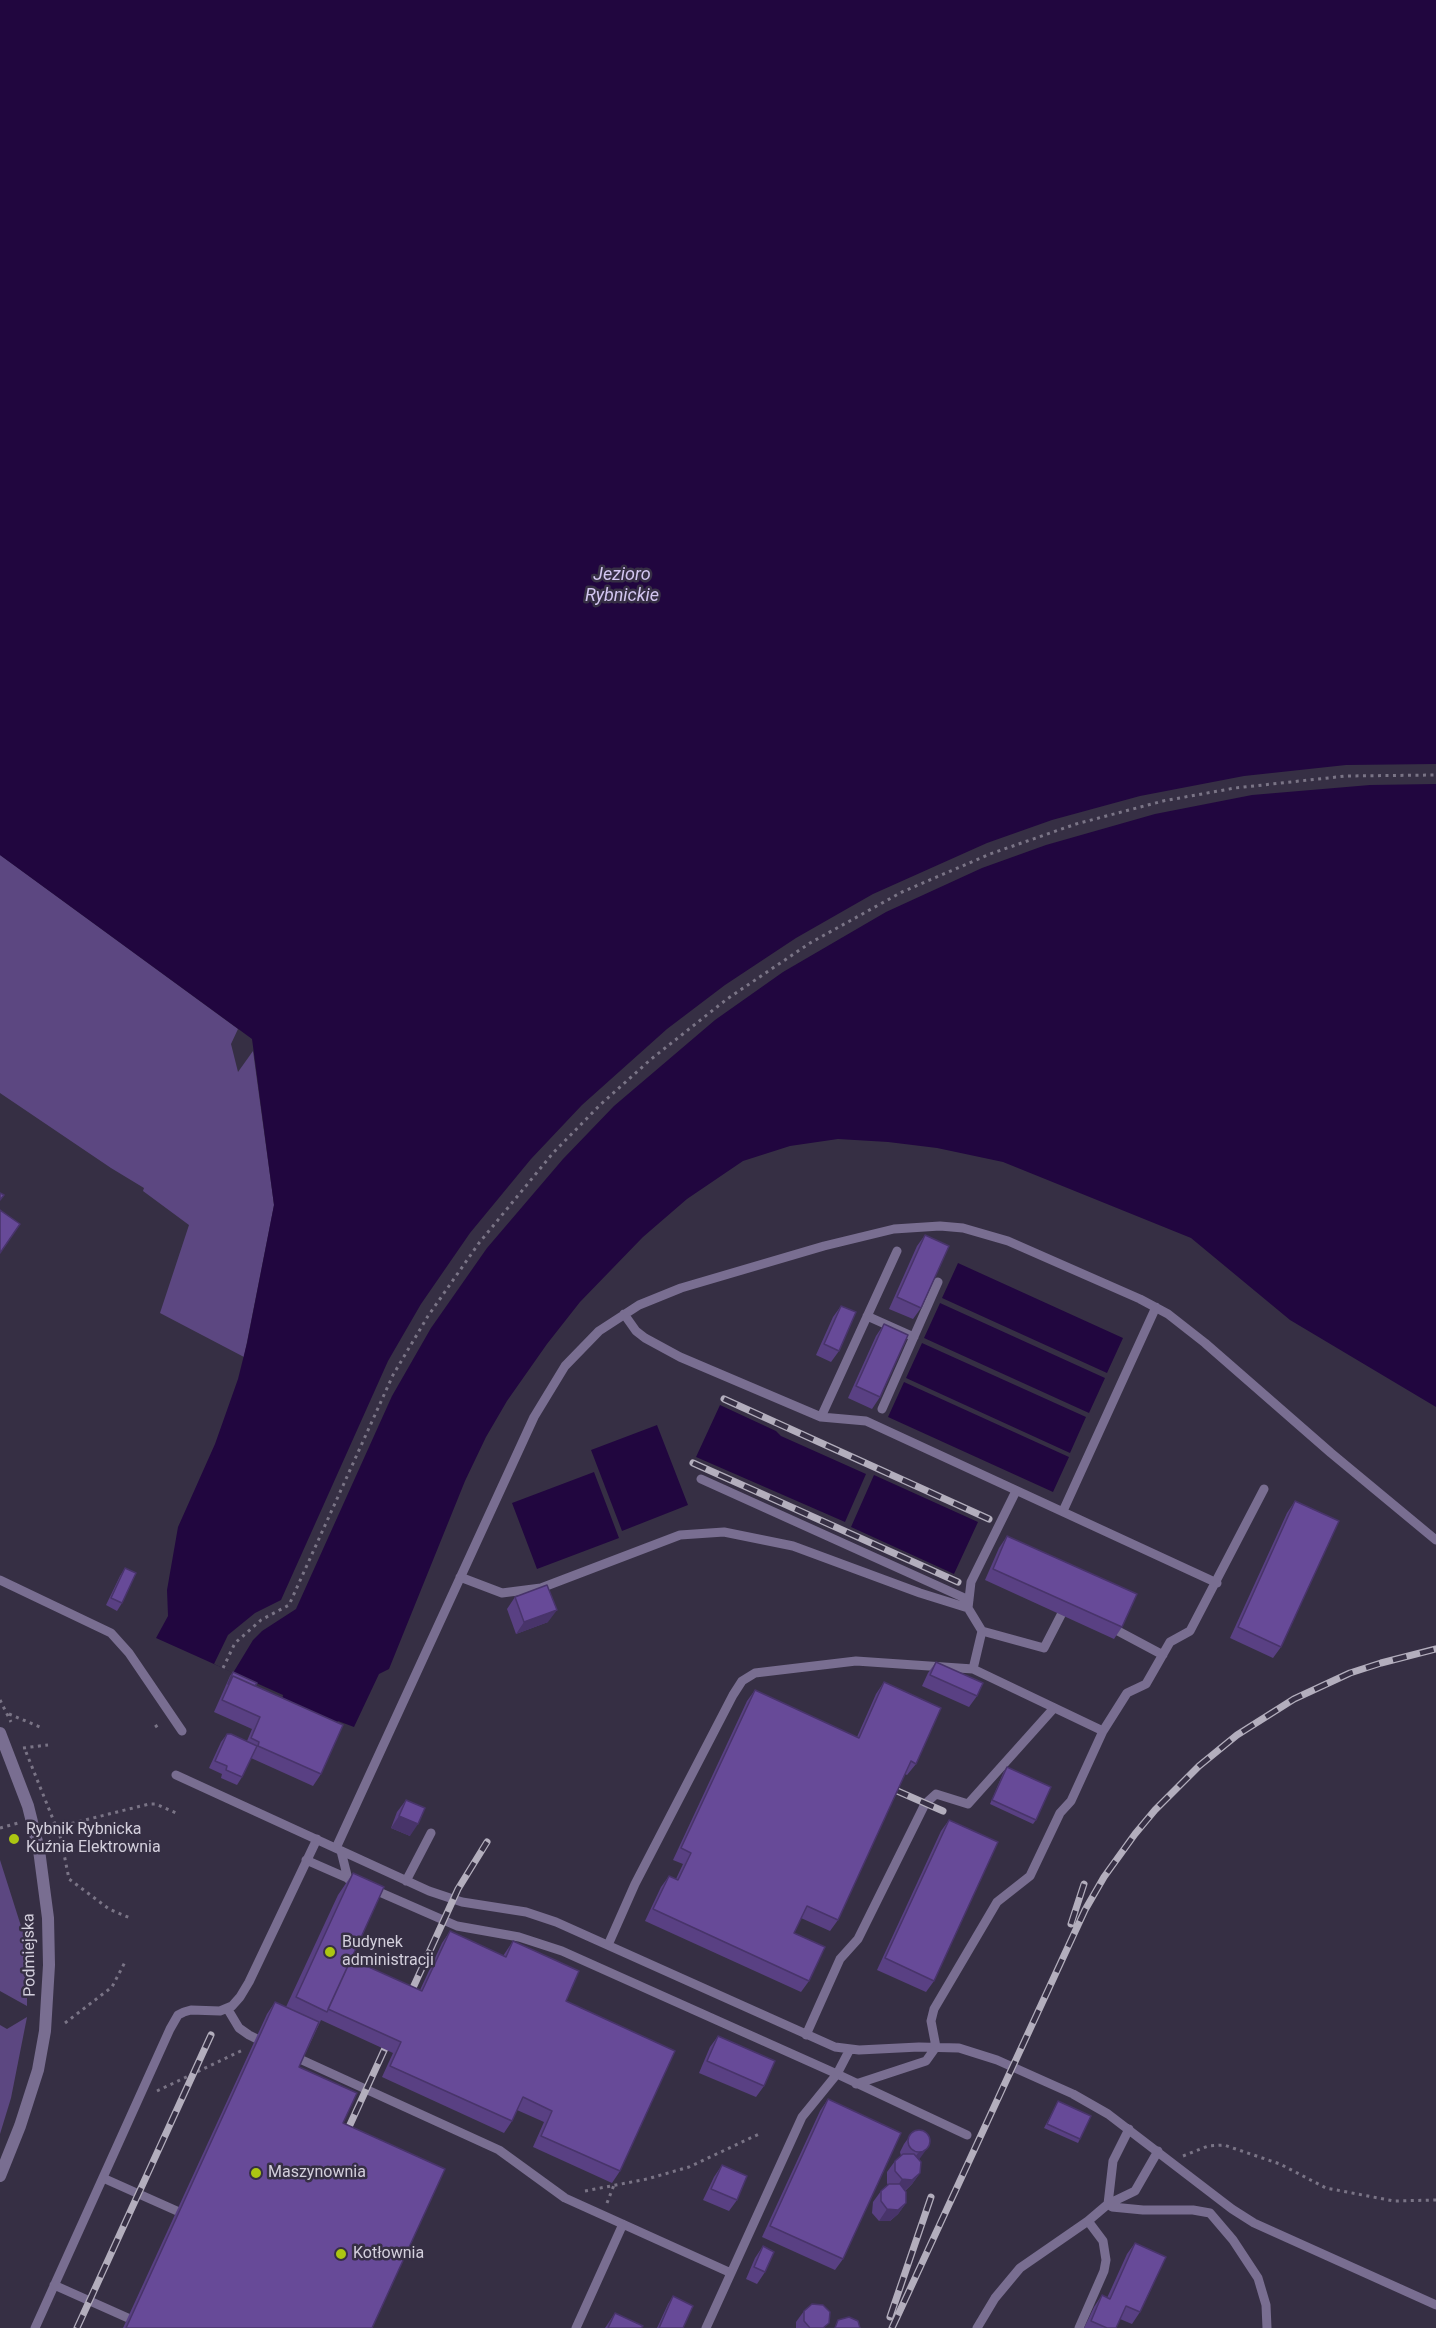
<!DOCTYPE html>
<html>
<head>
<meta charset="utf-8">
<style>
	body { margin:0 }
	canvas { display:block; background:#362f44 }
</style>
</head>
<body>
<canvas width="1436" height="2328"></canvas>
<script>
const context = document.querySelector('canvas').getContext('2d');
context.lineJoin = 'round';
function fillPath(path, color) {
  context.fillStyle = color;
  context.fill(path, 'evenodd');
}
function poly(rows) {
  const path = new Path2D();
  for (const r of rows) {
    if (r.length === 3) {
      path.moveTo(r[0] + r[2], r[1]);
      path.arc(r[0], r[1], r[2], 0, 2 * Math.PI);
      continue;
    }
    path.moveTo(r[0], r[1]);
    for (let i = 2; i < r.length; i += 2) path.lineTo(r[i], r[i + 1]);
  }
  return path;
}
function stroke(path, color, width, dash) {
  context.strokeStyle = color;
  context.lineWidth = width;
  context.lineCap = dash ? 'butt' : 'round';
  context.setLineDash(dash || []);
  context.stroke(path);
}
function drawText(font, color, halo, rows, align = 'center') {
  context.font = font + ' Roboto,sans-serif';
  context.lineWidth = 5;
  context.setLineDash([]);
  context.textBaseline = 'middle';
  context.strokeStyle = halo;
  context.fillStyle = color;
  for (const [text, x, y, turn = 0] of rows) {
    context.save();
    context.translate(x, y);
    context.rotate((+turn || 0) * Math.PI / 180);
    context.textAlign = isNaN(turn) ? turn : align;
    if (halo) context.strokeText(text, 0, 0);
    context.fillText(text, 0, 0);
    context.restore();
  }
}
const green = poly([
	[0,855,238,1029,231,1044,238,1072,253,1051,274,1205,244,1357,160,1313,189,1225,143,1191,144,1188,111,1168,0,1093],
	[0,1860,27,1945,27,2006,0,1991],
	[27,2017,11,2098,0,2134,0,2025,7,2029]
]);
const water = poly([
	[0,0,1436,0,1436,1407,1290,1320,1191,1238,1003,1162,937,1148,888,1142,838,1139,790,1146,743,1161,687,1199,643,1237,580,1302,547,1344,507,1401,486,1437,465,1481,389,1669,379,1674,354,1727,338,1721,335,1726,282,1702,283,1695,156,1638,168,1616,167,1590,178,1527,215,1444,238,1379,247,1343,274,1205,252,1039,0,855],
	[958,1263,1123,1338,1107,1373,942,1298],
	[940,1303,1105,1378,1089,1413,924,1338],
	[922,1343,1086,1417,1070,1453,906,1378],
	[904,1382,1069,1457,1053,1492,888,1417],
	[720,1405,776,1431,781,1436,866,1474,845,1522,696,1457],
	[657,1425,688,1505,622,1531,591,1450],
	[594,1472,619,1538,537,1569,512,1503],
	[874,1475,978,1522,954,1574,851,1527]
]);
const pier = poly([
	[1436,764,1436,784,1370,785,1252,795,1155,814,1046,845,982,868,886,912,783,972,715,1020,614,1106,563,1159,487,1248,431,1328,392,1396,296,1609,262,1631,253,1640,233,1673,214,1664,228,1635,255,1613,281,1600,388,1361,421,1304,470,1233,531,1159,582,1105,667,1029,725,985,796,938,873,894,987,843,1052,820,1140,796,1244,776,1346,765]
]);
const path = poly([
	[223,1668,235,1643,261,1620,289,1605,393,1375,428,1316,479,1243,553,1153,600,1105,650,1060,727,999,810,943,902,892,990,854,1076,824,1163,801,1235,788,1346,776,1436,775],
	[0,1700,11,1722],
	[9,1714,40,1727],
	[155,1727,161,1723],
	[23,1748,48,1745],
	[26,1752,61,1839,69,1879,109,1909,130,1918],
	[57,1827,149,1804,156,1804,176,1813],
	[0,1828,18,1823],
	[65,2023,112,1987,125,1962],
	[157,2091,245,2049],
	[1183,2156,1208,2146,1224,2145,1280,2164,1326,2188,1394,2201,1436,2200],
	[585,2191,647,2179,689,2167,759,2134],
	[607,2203,614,2185]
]);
const service = poly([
	[624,1314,636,1331,645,1338,680,1357,821,1417,866,1421,1217,1583],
	[867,1316,914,1337],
	[882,1409,938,1282],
	[821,1417,897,1251],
	[701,1479,969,1600],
	[1063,1511,1156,1307],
	[460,1577,502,1593,541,1588,680,1535,724,1532,793,1546,920,1593,968,1608],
	[0,1580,111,1633,129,1653,182,1731],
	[982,1631,1044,1648,1061,1615],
	[1118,1631,1163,1655],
	[973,1669,982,1631,968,1608,971,1582,1016,1491],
	[176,1775,429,1891,462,1902,526,1912,556,1922,835,2047,859,2050,919,2047,959,2048,997,2060,1073,2094,1108,2114,1232,2209,1254,2223,1436,2305],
	[336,1848,534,1417,565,1366,599,1331,639,1305,681,1288,824,1246,894,1229,940,1226,963,1228,1008,1241,1140,1299,1168,1314,1205,1343,1331,1453,1436,1540],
	[341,1851,348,1879],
	[306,1860,457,1926,519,1937,562,1951,837,2074,967,2135],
	[406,1881,431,1833],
	[608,1945,635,1884,733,1695,742,1681,755,1673,856,1661,973,1669,1103,1731],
	[227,2008,239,2028,249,2035,265,2043],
	[806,2035,840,1959,858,1939,925,1804,936,1794,968,1804,1054,1708],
	[291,2055,499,2150,565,2198,731,2273],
	[856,2084,926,2061,936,2047,931,2021,934,2009,997,1902,1030,1876,1060,1813,1071,1801,1103,1731,1127,1693,1146,1684,1170,1642,1190,1631,1264,1489],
	[103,2178,177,2211],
	[1108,2204,1112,2207,1143,2210,1193,2210,1210,2213,1233,2240,1258,2278,1266,2305,1267,2328],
	[1108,2204,1113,2161,1129,2129],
	[54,2285,128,2318],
	[35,2328,170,2029,178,2015,184,2012,191,2010,220,2011,232,2006,240,1997,249,1982,317,1839],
	[576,2328,623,2224],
	[706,2328,802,2117,837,2074,850,2049],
	[977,2328,995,2298,1020,2268,1088,2221,1108,2204,1135,2191,1158,2151],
	[1079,2328,1104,2271,1106,2260,1103,2241,1088,2221]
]);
const tertiary = poly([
	[0,1733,28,1806,39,1850,48,1918,49,1965,45,2031,38,2070,20,2126,0,2176]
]);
const rail = poly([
	[724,1399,989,1519],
	[693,1463,958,1582],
	[895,1790,943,1811],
	[1071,1924,1084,1884],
	[407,2001,458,1889,487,1842],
	[343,2140,392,2033],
	[890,2317,931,2197],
	[77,2328,211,2035],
	[892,2328,1085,1910,1104,1877,1135,1834,1155,1810,1199,1766,1237,1735,1294,1699,1350,1673,1381,1663,1436,1649]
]);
const wall = poly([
	[925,1235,921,1308,913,1319,889,1309,917,1246],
	[841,1306,839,1351,831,1362,816,1355,833,1317],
	[884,1324,880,1397,872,1409,848,1398,876,1336],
	[1295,1501,1281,1647,1273,1658,1230,1638,1287,1513],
	[1007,1536,1122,1627,1114,1639,985,1580,999,1548],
	[125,1568,122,1603,117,1611,106,1605,120,1576],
	[515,1597,548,1622,516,1634,507,1609],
	[936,1662,977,1696,969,1707,922,1686,928,1673],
	[233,1672,255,1686,321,1774,313,1786,251,1758,242,1777,237,1785,221,1778,222,1774,209,1768,221,1742,227,1734,247,1741,252,1729,214,1712,230,1676],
	[884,1682,916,1764,907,1775,905,1774,838,1920,830,1931,801,1918,794,1933,809,1981,801,1992,645,1921,661,1887,669,1876,676,1879,683,1864,673,1860,747,1701,755,1690,857,1737,876,1694],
	[1007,1767,1036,1820,1033,1824,990,1804,1004,1771],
	[406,1800,410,1836,391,1828,397,1812],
	[949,1820,934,1981,926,1992,877,1970,941,1831],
	[353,1873,351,1959,420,1990,442,1943,450,1931,503,1956,513,1941,566,2001,620,2171,612,2183,533,2147,544,2122,517,2110,512,2121,504,2133,382,2077,393,2053,321,2020,299,2067,343,2123,372,2328,123,2328,267,2014,275,2002,286,2007,338,1895],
	[718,2036,764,2086,756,2097,699,2073,710,2047],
	[828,2099,843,2259,835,2270,762,2237,820,2111],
	[1058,2101,1080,2139,1078,2143,1044,2128],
	[920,2130,919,2160,920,2173,912,2184,905,2191,906,2203,898,2214,890,2221,879,2221,872,2213,873,2202,881,2191,888,2185,887,2183,887,2172,895,2161,901,2156,900,2152,904,2144,912,2133],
	[722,2165,737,2200,729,2211,703,2200,714,2177],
	[1135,2243,1140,2312,1132,2324,1120,2319,1116,2328,1084,2328,1094,2307,1102,2295,1107,2298,1127,2254],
	[763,2246,765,2272,757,2284,746,2279,755,2258],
	[673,2296,683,2328,657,2328,668,2304],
	[804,2311,825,2328,796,2328,796,2322],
	[615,2313,641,2328,605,2328]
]);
const shadedWall = poly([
	[557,1610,548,1622,516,1634,524,1622],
	[399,1816,418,1824,410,1836,391,1828],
	[926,2150,918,2161,910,2164,918,2153],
	[920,2173,912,2184,904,2191,894,2191,902,2179],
	[906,2203,898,2214,890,2221,879,2221,887,2209]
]);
const building = poly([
	[0,1193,4,1195,0,1200,0,1193],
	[0,1210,20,1224,0,1253,0,1210],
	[925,1235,949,1246,921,1308,897,1297,925,1235],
	[841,1306,856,1312,839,1351,824,1344,841,1306],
	[884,1324,908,1335,880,1397,856,1386,884,1324],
	[1295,1501,1339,1521,1281,1647,1238,1627,1295,1501],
	[1007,1536,1137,1594,1122,1627,993,1569,1007,1536],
	[125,1568,136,1573,122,1603,111,1598,125,1568],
	[547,1585,557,1610,524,1622,515,1597,547,1585],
	[936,1662,983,1683,977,1696,930,1675,936,1662],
	[233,1672,257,1683,255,1686,233,1676,228,1684,233,1672],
	[233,1676,343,1725,321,1774,258,1746,259,1742,251,1738,260,1717,222,1700,233,1676],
	[884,1682,941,1708,916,1764,911,1761,838,1920,807,1906,794,1933,825,1947,809,1981,653,1909,669,1876,678,1880,691,1853,681,1848,755,1690,859,1738,884,1682],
	[227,1734,231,1734,257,1746,242,1777,226,1770,227,1766,215,1761,227,1734],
	[1007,1767,1051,1787,1036,1820,992,1800,1007,1767],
	[406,1800,425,1808,418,1824,399,1816,406,1800],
	[949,1820,998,1842,934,1981,885,1958,949,1820],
	[353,1873,384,1887,327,2012,296,1997,353,1873],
	[450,1931,506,1957,513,1941,579,1971,566,2001,675,2051,620,2171,541,2136,552,2111,523,2097,512,2121,390,2066,401,2042,328,2009,351,1959,422,1991,450,1931],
	[275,2002,319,2022,299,2067,357,2093,343,2123,445,2169,372,2328,126,2328,275,2002],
	[718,2036,775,2061,764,2086,707,2061,718,2036],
	[828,2099,901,2133,843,2259,770,2226,828,2099],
	[1058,2101,1091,2116,1080,2139,1047,2124,1058,2101],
	[919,2141,11],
	[903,2154,914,2154,921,2162,920,2173,912,2180,902,2179,895,2171,895,2161,903,2154],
	[722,2165,747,2176,737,2200,711,2189,722,2165],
	[889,2184,900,2184,906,2192,906,2203,898,2210,887,2209,881,2201,881,2191,889,2184],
	[1135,2243,1166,2257,1140,2312,1126,2306,1116,2328,1107,2328,1091,2321,1102,2295,1110,2299,1135,2243],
	[763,2246,774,2252,765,2272,754,2267,763,2246],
	[673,2296,693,2306,683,2328,659,2328,673,2296],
	[812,2304,823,2305,830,2312,829,2323,823,2328,810,2328,804,2321,804,2311,812,2304],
	[615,2313,643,2326,641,2328,608,2328,615,2313],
	[849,2317,858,2321,860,2328,835,2328,838,2320,849,2317]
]);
const markers = [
	[14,1839,6,"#acc612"],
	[330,1952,6,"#acc612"],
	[256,2173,6,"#acc612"],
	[341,2254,6,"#acc612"]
];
const poiNames = [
	["Rybnik Rybnicka",26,1830],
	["Kuźnia Elektrownia",26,1848],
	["Budynek",342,1943],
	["administracji",342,1961],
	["Maszynownia",268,2173],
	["Kotłownia",353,2254]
];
const streetNames = [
	["Podmiejska",30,1955,-91]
];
const waterNames = [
	["Jezioro",622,575],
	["Rybnickie",622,596]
];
fillPath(green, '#5c4781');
fillPath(water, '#21063f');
fillPath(pier, '#362f44');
stroke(path, '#7a7486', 3, [3, 4.5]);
stroke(service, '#796e91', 9);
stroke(tertiary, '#796e91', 12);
stroke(rail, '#b3aebd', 7);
stroke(rail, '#362f44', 4.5, [14]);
fillPath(wall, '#594083');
fillPath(shadedWall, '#48346a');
fillPath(building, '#674a98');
stroke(building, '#48346a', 1.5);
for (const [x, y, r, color] of markers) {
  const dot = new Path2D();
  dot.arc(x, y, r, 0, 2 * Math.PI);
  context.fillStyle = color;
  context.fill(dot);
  stroke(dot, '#362f44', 2);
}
drawText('16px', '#d3cfdc', '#362f44', poiNames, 'left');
drawText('16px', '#d3cfdc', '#362f44', streetNames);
drawText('italic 18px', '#d3c6f1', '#362f44', waterNames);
</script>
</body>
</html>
